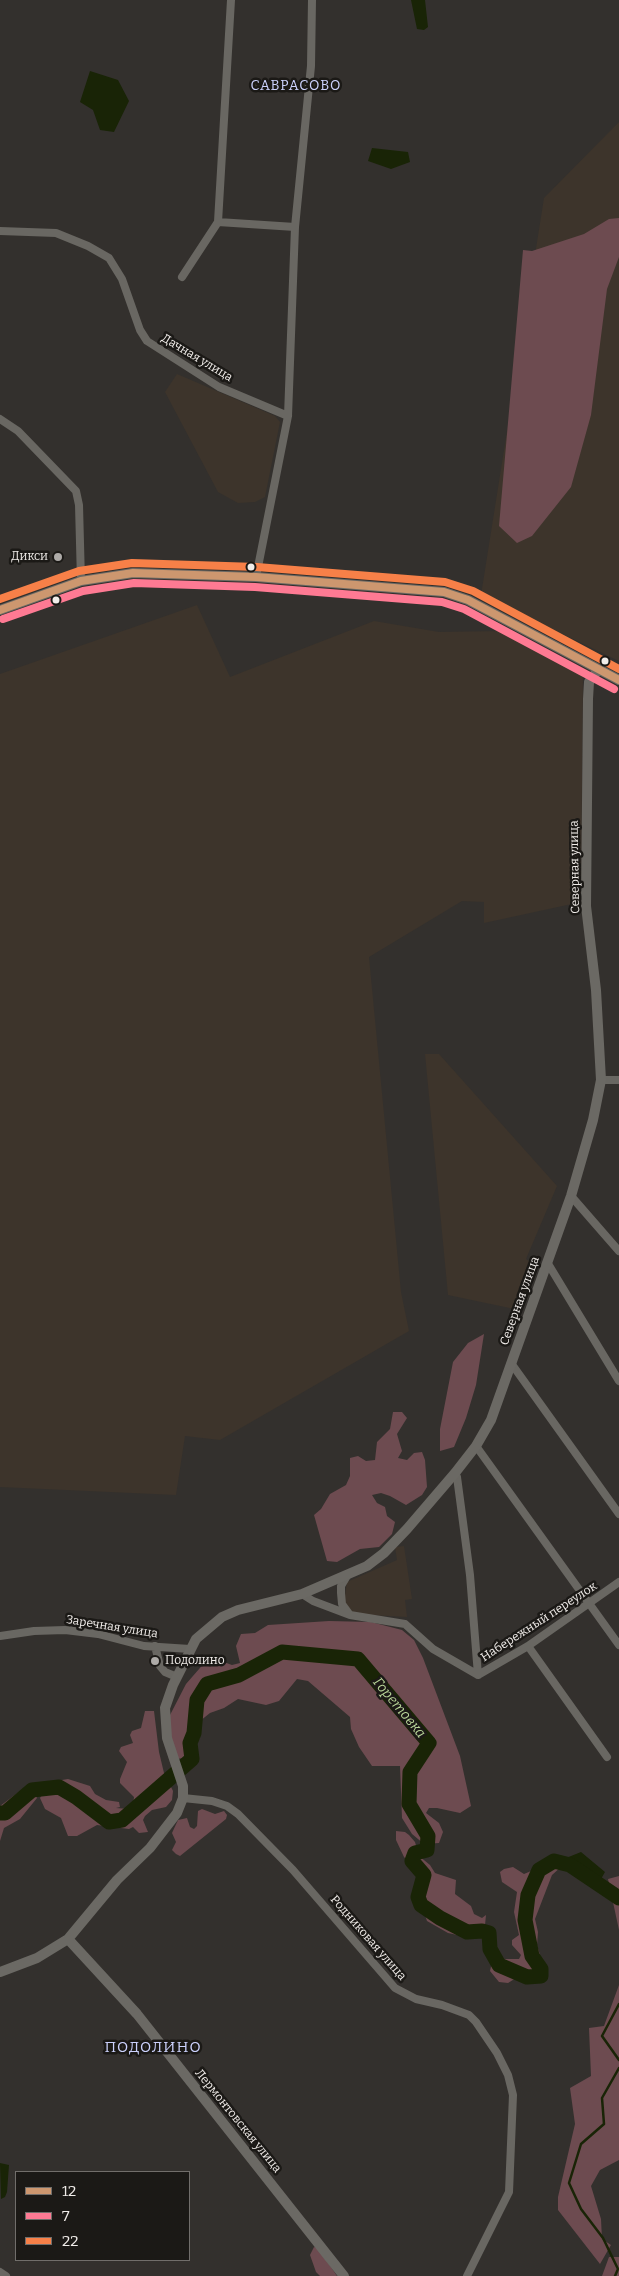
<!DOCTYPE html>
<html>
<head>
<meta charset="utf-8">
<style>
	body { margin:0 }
	#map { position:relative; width:619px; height:2276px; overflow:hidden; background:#33302d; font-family:Bitter,serif }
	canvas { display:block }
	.legend { position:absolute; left:15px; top:2171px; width:175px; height:90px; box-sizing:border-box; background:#1b1916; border:1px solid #716e6b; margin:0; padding:6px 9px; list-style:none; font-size:15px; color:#f1edea }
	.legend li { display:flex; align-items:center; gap:10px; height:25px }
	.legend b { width:25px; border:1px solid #716e6b }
</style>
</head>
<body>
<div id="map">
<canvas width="619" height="2276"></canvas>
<ul class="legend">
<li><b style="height:6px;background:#cd976f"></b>12</li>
<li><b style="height:6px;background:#fe7a93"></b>7</li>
<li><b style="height:6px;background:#f78048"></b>22</li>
</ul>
</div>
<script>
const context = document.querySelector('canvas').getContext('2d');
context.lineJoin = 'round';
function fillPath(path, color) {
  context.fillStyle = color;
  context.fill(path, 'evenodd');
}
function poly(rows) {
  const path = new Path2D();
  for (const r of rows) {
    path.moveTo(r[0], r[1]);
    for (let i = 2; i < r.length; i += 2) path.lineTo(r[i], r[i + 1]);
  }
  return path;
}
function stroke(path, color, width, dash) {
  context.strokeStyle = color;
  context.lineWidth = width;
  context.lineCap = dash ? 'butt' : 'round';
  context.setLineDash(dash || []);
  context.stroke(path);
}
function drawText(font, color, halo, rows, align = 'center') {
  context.font = font + ' Bitter,serif';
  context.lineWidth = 5;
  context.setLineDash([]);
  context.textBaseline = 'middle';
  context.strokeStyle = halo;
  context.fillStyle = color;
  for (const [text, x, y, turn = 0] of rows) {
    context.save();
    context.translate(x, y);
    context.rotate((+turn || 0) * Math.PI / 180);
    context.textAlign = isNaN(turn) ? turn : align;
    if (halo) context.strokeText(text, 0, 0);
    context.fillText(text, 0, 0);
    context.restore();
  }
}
const built = poly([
	[619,122,619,661,481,595,544,198],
	[177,374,275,416,280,422,265,497,255,502,238,503,218,492,165,392],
	[197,605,230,677,374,621,439,632,501,631,583,671,581,902,484,923,484,902,462,901,369,957,401,1292,409,1331,220,1440,185,1436,176,1495,0,1487,0,674],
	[425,1054,439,1054,557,1186,526,1259,533,1264,519,1310,448,1295],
	[404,1546,412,1599,405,1600,407,1617,352,1614,344,1602,347,1582,397,1560,395,1547]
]);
const green = poly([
	[619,218,619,257,607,289,591,415,571,487,532,536,517,543,499,526,523,250,532,251,584,234,609,219],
	[484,1334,476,1385,466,1418,454,1447,440,1451,440,1429,453,1362,468,1343],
	[393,1412,402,1412,407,1418,397,1434,402,1451,398,1458,407,1460,414,1453,422,1452,425,1460,427,1487,422,1495,406,1505,390,1496,381,1493,372,1495,377,1503,385,1507,387,1516,395,1522,392,1534,379,1547,360,1549,337,1562,327,1561,314,1515,321,1509,330,1494,346,1485,350,1476,350,1458,358,1456,366,1461,375,1460,377,1442,390,1429],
	[329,1621,371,1622,402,1630,414,1640,423,1658,460,1756,471,1806,460,1813,437,1808,429,1808,426,1813,439,1823,443,1832,439,1843,424,1844,412,1834,402,1818,400,1766,372,1766,359,1747,351,1729,350,1717,308,1681,297,1679,279,1701,266,1705,238,1699,224,1708,210,1713,200,1721,200,1738,190,1751,185,1758,176,1759,170,1736,170,1715,186,1684,206,1661,218,1660,232,1665,240,1663,236,1646,241,1634,255,1633,268,1625],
	[145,1711,154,1711,159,1752,164,1773,173,1791,172,1800,166,1807,152,1810,145,1816,143,1820,148,1832,139,1833,133,1827,129,1829,97,1825,77,1836,68,1836,61,1818,45,1809,40,1798,43,1793,56,1781,68,1779,90,1786,95,1794,106,1800,119,1802,120,1807,116,1808,129,1809,133,1806,134,1797,120,1783,120,1779,127,1762,119,1751,121,1747,133,1743,130,1735,132,1731,141,1728],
	[24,1788,34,1789,37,1798,20,1819,4,1828,0,1841,0,1806],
	[202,1809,215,1814,224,1811,227,1815,226,1819,180,1856,176,1854,172,1850,176,1842,172,1833,178,1820,187,1818,190,1827,194,1829,197,1826,198,1811],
	[396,1831,405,1832,409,1835,415,1842,419,1856,430,1865,435,1873,456,1880,455,1894,471,1906,474,1914,482,1918,486,1915,485,1925,475,1935,462,1936,448,1933,427,1921,424,1912,414,1902,419,1884,414,1867,404,1857,396,1840],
	[555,1861,562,1866,552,1875,535,1919,538,1932,537,1945,547,1979,530,1983,516,1978,508,1983,499,1982,490,1971,492,1962,495,1959,519,1959,521,1955,512,1945,512,1940,519,1935,514,1912,517,1892,502,1882,500,1872,504,1869,513,1867,524,1874],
	[619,1876,619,1930,608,1879],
	[619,1985,619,2160,600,2170,591,2186,601,2219,602,2239,611,2245,600,2264,558,2210,558,2197,575,2124,570,2088,591,2076,589,2028,604,2026],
	[314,2247,318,2248,337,2276,320,2276,316,2272,310,2255],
	[609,2257,619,2257,619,2276,602,2276]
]);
const water = poly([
	[411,0,425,0,428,27,424,30,417,29],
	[90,71,118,80,129,101,114,132,100,130,93,110,80,102],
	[372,148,408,152,410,162,391,169,368,161],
	[581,1852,605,1872,601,1879,589,1882,565,1867,566,1858],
	[0,2163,9,2165,7,2192,5,2197,1,2199]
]);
const stream = poly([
	[619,2004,602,2036,619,2060],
	[615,2276,618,2269,603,2238,581,2209,569,2183,581,2144,604,2124,602,2098,619,2068]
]);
const river = poly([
	[0,1813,5,1813,32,1790,59,1787,76,1797,109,1822,122,1820,192,1759,190,1743,194,1733,197,1700,207,1684,239,1675,282,1652,358,1659,429,1743,410,1772,409,1804,428,1836,427,1850,415,1853,412,1861,424,1875,418,1897,421,1905,440,1918,467,1932,482,1931,489,1933,490,1949,499,1965,527,1977,541,1976,541,1969,532,1956,525,1920,528,1895,539,1870,554,1861,570,1865,619,1898]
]);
const street = poly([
	[218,222,295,227],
	[0,231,56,233,88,246,109,258,122,279,140,330,147,341,219,387,288,416],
	[182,277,218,222,231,0],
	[0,419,18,431,76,491,79,505,81,581],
	[256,577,288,416,295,227,311,66,312,0],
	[601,1080,619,1080],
	[571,1196,619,1251],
	[547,1262,619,1381],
	[511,1363,619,1514],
	[476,1446,619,1645],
	[455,1473,457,1477,470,1575,478,1675],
	[347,1576,341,1586,341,1593,342,1604,350,1615,405,1624,433,1649,478,1675,528,1646,619,1582],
	[302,1594,313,1601,350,1615],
	[0,1636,34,1631,65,1630,98,1634,144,1646,190,1649],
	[155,1646,160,1666,165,1672,177,1677],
	[528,1646,607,1757],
	[183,1798,212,1801,227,1806,238,1814,293,1870,395,1988,416,1999,442,2005,469,2015,476,2022,497,2053,508,2075,513,2095,509,2192,467,2276],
	[0,2272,6,2276]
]);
const secondary = poly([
	[0,610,81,581,133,573,256,577,444,592,468,600,619,680],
	[68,1939,137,2014,344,2276],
	[0,1972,37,1958,68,1939,117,1880,150,1848,177,1813,183,1798,183,1786,167,1738,165,1708,173,1685,196,1639,222,1617,238,1610,302,1594,367,1566,384,1553,407,1529,455,1473,476,1446,491,1420,571,1196,593,1120,601,1080,596,990,586,906,588,699,589,682,598,670]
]);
const bus1 = poly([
	[0,610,81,581,133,573,256,577,444,592,468,600,619,680]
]);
const bus2 = poly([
	[3,619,83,591,134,583,255,587,442,602,464,609,614,689]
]);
const bus3 = poly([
	[0,599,79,571,132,563,257,567,445,582,473,591,619,669]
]);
const markers = [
	[58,557,5,"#aeaba8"],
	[251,567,4.5,"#f1edea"],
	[56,600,4.5,"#f1edea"],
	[605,661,4.5,"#f1edea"],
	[155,1661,5,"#aeaba8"]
];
const streetNames = [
	["Дачная улица",197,358,31],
	["Северная улица",575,867,-91],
	["Северная улица",520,1301,-70],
	["Набережный переулок",539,1622,-33],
	["Заречная улица",112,1627,9],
	["Родниковая улица",368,1938,49],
	["Лермонтовская улица",238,2121,51]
];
const poiNames = [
	["Дикси",48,557],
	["Подолино",165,1661,"left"]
];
const neighbourhoodNames = [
	["САВРАСОВО",296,86]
];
const waterNames = [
	["Горетовка",399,1708,50]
];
const quarterNames = [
	["ПОДОЛИНО",153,2048]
];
fillPath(built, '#3d342b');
fillPath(green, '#6d4b50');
fillPath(water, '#192406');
stroke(stream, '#192406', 2.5);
stroke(river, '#192406', 15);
stroke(street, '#696762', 8);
stroke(secondary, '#6b6964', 10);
stroke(bus1, '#cd976f', 8);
stroke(bus2, '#fe7a93', 8);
stroke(bus3, '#f78048', 8);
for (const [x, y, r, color] of markers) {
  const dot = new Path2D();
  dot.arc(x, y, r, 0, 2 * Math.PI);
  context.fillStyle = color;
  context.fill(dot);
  stroke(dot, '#1b1916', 2);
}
drawText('12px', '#f1edea', '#1b1916', streetNames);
drawText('12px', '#f1edea', '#1b1916', poiNames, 'right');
context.letterSpacing = '1px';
drawText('14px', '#ccd2fd', '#1b1916', neighbourhoodNames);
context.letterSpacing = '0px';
drawText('italic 14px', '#bad79a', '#1b1916', waterNames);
context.letterSpacing = '1px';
drawText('15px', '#ccd2fd', '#1b1916', quarterNames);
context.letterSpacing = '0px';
</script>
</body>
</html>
